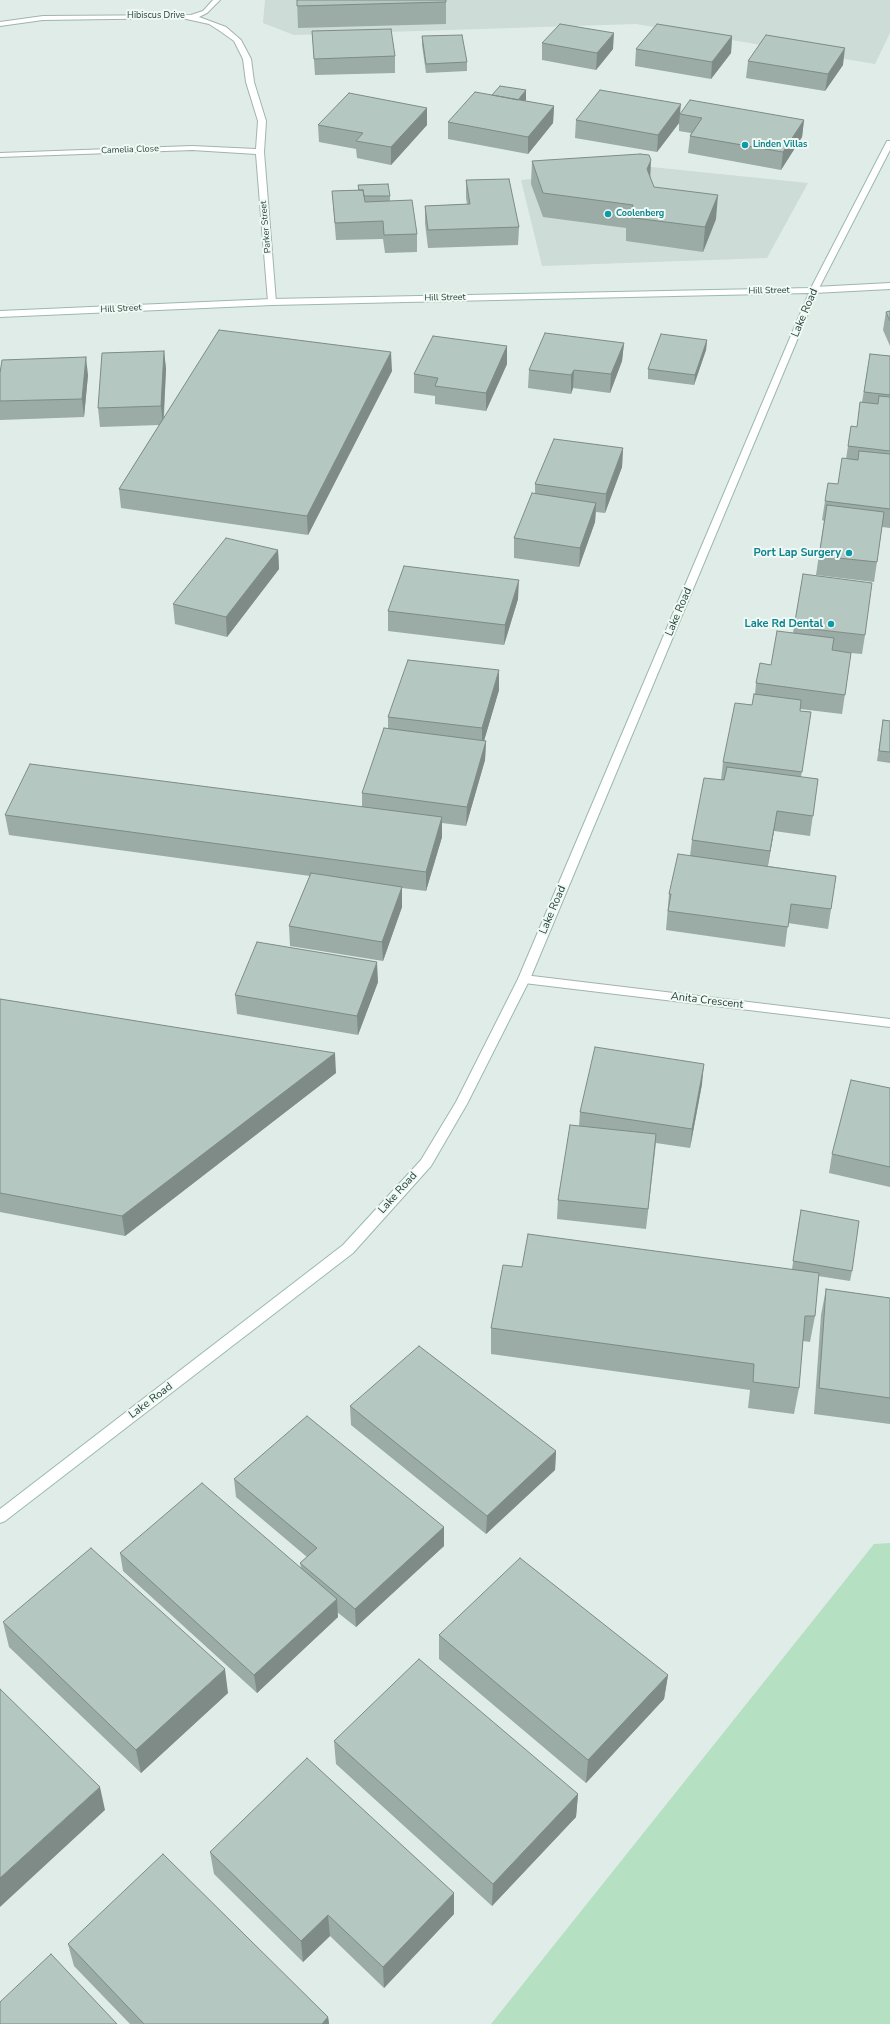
<!DOCTYPE html>
<html>
<head>
<meta charset="utf-8">
<style>
	body { margin:0 }
	canvas { display:block; background:#dfece7 }
</style>
</head>
<body>
<canvas width="890" height="2024"></canvas>
<script>
const context = document.querySelector('canvas').getContext('2d');
context.lineJoin = 'round';
function fillPath(path, color) {
  context.fillStyle = color;
  context.fill(path, 'evenodd');
}
function poly(rows) {
  const path = new Path2D();
  for (const r of rows) {
    path.moveTo(r[0], r[1]);
    for (let i = 2; i < r.length; i += 2) path.lineTo(r[i], r[i + 1]);
  }
  return path;
}
function stroke(path, color, width, dash) {
  context.strokeStyle = color;
  context.lineWidth = width;
  context.lineCap = dash ? 'butt' : 'round';
  context.setLineDash(dash || []);
  context.stroke(path);
}
function drawText(font, color, halo, rows, align = 'center') {
  context.font = font + ' "Nunito Sans",sans-serif';
  context.lineWidth = 4;
  context.setLineDash([]);
  context.textBaseline = 'middle';
  context.strokeStyle = halo;
  context.fillStyle = color;
  for (const [text, x, y, turn = 0] of rows) {
    context.save();
    context.translate(x, y);
    context.rotate((+turn || 0) * Math.PI / 180);
    context.textAlign = isNaN(turn) ? turn : align;
    if (halo) context.strokeText(text, 0, 0);
    context.fillText(text, 0, 0);
    context.restore();
  }
}
const built = poly([
	[265,0,890,0,890,33,875,64,636,24,294,35,263,23],
	[651,167,808,183,767,258,542,266,521,180]
]);
const green = poly([
	[890,1543,890,2024,491,2024,874,1544]
]);
const street = poly([
	[213,0,220,0,207,13,199,17,226,27,241,40,251,59,254,82,266,121,264,152,276,302,272,305,268,302,256,154,192,150,0,157,0,153,192,146,256,149,258,121,246,82,243,59,234,41,220,31,209,24,182,18,43,20,0,26,0,22,43,16,191,15,203,11,213,0],
	[890,283,890,289,814,293,810,290,814,287,890,283],
	[524,975,890,1019,890,1027,524,983,520,982,518,979,520,976,524,975]
]);
const secondary = poly([
	[887,141,890,141,890,150,818,290,530,979,467,1104,431,1166,353,1253,5,1521,0,1523,0,1509,343,1245,421,1160,456,1102,518,979,809,293,272,305,0,317,0,311,272,299,811,288,887,141]
]);
const wall = poly([
	[297,0,446,2,446,24,298,28],
	[312,31,395,56,395,73,315,75],
	[422,36,467,62,467,71,426,73,422,45],
	[732,36,731,53,711,79,635,66,636,49],
	[542,43,613,49,596,70,542,60],
	[748,61,843,65,825,91,746,78],
	[492,95,526,100,525,101,554,106,553,123,528,154,448,139,448,122],
	[681,113,804,120,802,137,781,170,688,153,690,136,691,133,679,131,679,123,657,152,575,138,576,120],
	[318,125,427,125,391,165,357,158,356,149,319,142],
	[532,161,650,177,654,187,716,219,703,252,626,241,626,228,543,217,531,184],
	[466,180,519,227,518,245,428,248,425,223,425,206,467,204,466,198],
	[358,185,390,196,390,201,417,234,417,252,385,253,383,239,336,240,332,191,358,190],
	[890,311,890,346,883,330,886,312],
	[707,340,706,350,694,385,648,379,648,369],
	[624,343,622,361,610,393,573,388,571,394,528,388,529,370],
	[507,346,507,364,486,411,435,404,435,396,414,393,414,374],
	[164,351,166,369,164,417,392,371,308,535,121,508,119,489,159,425,100,427,98,408],
	[870,354,890,356,890,528,882,527,874,582,816,575,824,521,822,520,825,501,838,484,846,459,851,426,857,427,862,402],
	[0,373,88,375,84,417,0,420],
	[623,448,622,467,605,513,596,512,595,522,579,567,514,558,514,538,535,494,535,484],
	[278,550,279,569,227,637,175,624,173,604],
	[518,599,504,645,388,631,388,611],
	[794,627,865,635,862,654,851,653,842,714,800,709,800,711,811,712,801,777,818,779,810,836,774,831,768,866,836,876,828,929,788,923,785,947,666,930,669,894,690,856,692,840,721,780,723,762,752,705,755,694,756,683,771,665,793,633],
	[499,690,484,740,486,741,485,760,466,826,442,823,442,837,426,891,402,888,402,907,383,961,290,946,289,926,310,876,9,835,5,815,362,807,362,793,388,729,388,717],
	[883,720,890,721,890,763,877,761],
	[378,982,358,1035,237,1014,235,995],
	[0,999,336,1073,125,1236,0,1212],
	[702,1084,690,1148,656,1143,646,1229,557,1219,558,1200,579,1126,580,1112],
	[890,1088,890,1187,829,1173,832,1154],
	[799,1221,852,1271,850,1281,818,1276,815,1316,810,1342,803,1341,799,1388,794,1414,748,1408,750,1390,491,1354,491,1328,522,1267,792,1269],
	[826,1289,890,1298,890,1424,814,1414,821,1315],
	[350,1406,556,1451,555,1470,486,1534,351,1425],
	[234,1479,444,1527,444,1546,356,1627,337,1612,338,1617,257,1693,123,1571,120,1553,301,1568,300,1563,307,1557,236,1497],
	[3,1622,228,1693,141,1773,9,1647],
	[439,1635,668,1675,664,1699,586,1783,439,1659],
	[334,1741,578,1794,576,1817,492,1906,336,1764],
	[210,1852,454,1914,384,1988,330,1936,303,1962,214,1874],
	[68,1944,328,2017,329,2024,130,2024,74,1966]
]);
const shadedWall = poly([
	[614,33,613,49,596,70,597,53],
	[732,36,731,53,711,79,712,62],
	[845,48,843,65,825,91,828,74],
	[526,90,526,100,518,109,518,100],
	[681,104,679,123,657,152,658,135],
	[554,106,553,123,528,154,528,137],
	[427,108,427,125,391,165,391,147],
	[804,120,802,137,781,170,783,152],
	[651,160,650,183,647,169],
	[718,195,716,219,703,252,705,227],
	[707,340,706,350,694,385,695,375],
	[624,343,622,361,610,393,611,374],
	[507,346,507,364,486,411,486,393],
	[164,351,166,369,163,425,161,406],
	[391,352,392,371,308,535,307,516],
	[86,357,88,375,84,417,82,399],
	[574,370,573,388,571,394,571,375],
	[623,448,622,467,605,513,606,494],
	[596,503,595,522,579,567,580,548],
	[278,550,279,569,227,637,226,617],
	[519,580,518,599,504,645,505,625],
	[499,670,499,690,482,748,482,728],
	[486,741,485,760,466,826,467,807],
	[777,811,774,831,767,870,770,851],
	[442,817,442,837,426,891,426,872],
	[402,887,402,907,383,961,382,942],
	[377,962,378,982,358,1035,357,1016],
	[335,1053,336,1073,125,1236,122,1216],
	[704,1064,702,1084,690,1148,692,1129],
	[556,1451,555,1470,486,1534,487,1516],
	[444,1527,444,1546,356,1627,355,1609],
	[337,1599,338,1617,257,1693,254,1675],
	[225,1669,228,1693,141,1773,136,1750],
	[668,1675,664,1699,586,1783,588,1760],
	[100,1787,105,1810,0,1907,0,1878],
	[578,1794,576,1817,492,1906,493,1884],
	[454,1893,454,1914,384,1988,383,1967],
	[328,1915,330,1936,303,1962,301,1941],
	[328,2017,329,2024,322,2024]
]);
const building = poly([
	[297,0,446,0,446,2,297,6,297,0],
	[560,24,614,33,597,53,542,43,560,24],
	[657,24,732,36,712,62,636,49,657,24],
	[391,29,395,56,314,59,312,31,391,29],
	[462,35,467,62,426,64,422,36,462,35],
	[766,35,845,48,828,74,748,61,766,35],
	[500,86,526,90,518,100,492,95,500,86],
	[600,90,681,104,658,135,576,120,600,90],
	[475,92,554,106,528,137,448,122,475,92],
	[349,93,427,108,391,147,356,141,363,133,318,125,349,93],
	[690,100,804,120,783,152,690,136,702,118,680,114,690,100],
	[640,154,649,155,651,160,647,169,654,187,718,195,705,227,627,217,633,205,543,193,532,161,640,154],
	[509,179,519,227,428,230,425,206,470,204,466,180,509,179],
	[388,184,390,196,364,196,363,190,359,190,358,185,388,184],
	[363,190,365,202,412,200,417,234,384,235,383,221,335,223,332,191,363,190],
	[890,311,890,321,886,312,890,311],
	[219,330,391,352,307,516,119,489,219,330],
	[545,333,624,343,611,374,574,370,571,375,529,370,545,333],
	[661,334,707,340,695,375,648,369,661,334],
	[433,336,507,346,486,393,435,386,438,378,414,374,433,336],
	[164,351,161,406,98,408,102,353,164,351],
	[870,354,890,356,890,395,864,392,870,354],
	[86,357,82,399,0,401,0,373,2,360,86,357],
	[879,396,890,397,890,451,848,446,851,426,857,427,860,402,878,404,879,396],
	[554,439,623,448,606,494,535,484,554,439],
	[859,451,890,454,890,509,825,501,828,483,838,484,842,458,858,460,859,451],
	[532,493,596,503,580,548,514,538,532,493],
	[827,505,884,512,877,562,819,556,827,505],
	[226,538,278,550,226,617,173,604,226,538],
	[404,566,519,580,505,625,388,611,404,566],
	[803,574,872,583,865,635,794,627,803,574],
	[777,631,834,638,832,650,851,653,845,695,756,683,760,663,771,665,777,631],
	[408,660,499,670,482,728,388,717,408,660],
	[754,694,801,700,800,711,811,712,802,772,723,762,735,703,752,705,754,694],
	[883,720,890,721,890,752,879,751,883,720],
	[384,728,486,741,467,807,362,793,384,728],
	[30,764,442,817,426,872,5,815,30,764],
	[727,767,818,779,813,816,777,811,770,851,692,840,704,778,724,780,727,767],
	[678,854,836,876,831,909,791,904,788,927,668,911,671,894,669,894,678,854],
	[311,873,402,887,382,942,289,926,311,873],
	[257,942,377,962,357,1016,235,995,257,942],
	[0,999,335,1053,122,1216,0,1193,0,999],
	[595,1047,704,1064,692,1129,580,1112,595,1047],
	[851,1080,890,1088,890,1167,832,1154,851,1080],
	[570,1125,656,1134,648,1209,558,1200,570,1125],
	[801,1210,859,1221,852,1271,793,1261,801,1210],
	[528,1234,819,1273,815,1316,805,1316,799,1388,753,1382,754,1364,491,1328,503,1265,522,1267,528,1234],
	[826,1289,890,1298,890,1398,819,1388,826,1289],
	[419,1346,556,1451,487,1516,350,1406,419,1346],
	[307,1416,444,1527,355,1609,300,1563,317,1548,234,1479,307,1416],
	[202,1483,337,1599,254,1675,120,1553,202,1483],
	[91,1548,225,1669,136,1750,3,1622,91,1548],
	[520,1558,668,1675,588,1760,439,1635,520,1558],
	[419,1659,578,1794,493,1884,334,1741,419,1659],
	[0,1689,100,1787,0,1878,0,1689],
	[307,1758,454,1893,383,1967,328,1915,301,1941,210,1852,307,1758],
	[163,1854,328,2017,322,2024,144,2024,68,1944,163,1854],
	[51,1954,117,2024,0,2024,0,2002,51,1954]
]);
const markers = [
	[745,145,4,"#0f9aa8"],
	[608,214,4,"#0f9aa8"],
	[849,553,4,"#0f9aa8"],
	[831,624,4,"#0f9aa8"]
];
const farStreetnames = [
	["Hibiscus Drive",156,16],
	["Camelia Close",130,150,-2],
	["Parker Street",266,227,-95],
	["Hill Street",769,291,-1],
	["Hill Street",445,298,-1],
	["Hill Street",121,309,-3]
];
const farCulturenames = [
	["Linden Villas",753,145],
	["Coolenberg",616,214]
];
const streetNames = [
	["Lake Road",805,313,-67],
	["Lake Road",679,612,-67],
	["Lake Road",553,910,-67],
	["Anita Crescent",707,1001,7],
	["Lake Road",398,1193,-48],
	["Lake Road",151,1401,-37]
];
const cultureNames = [
	["Port Lap Surgery",841,553],
	["Lake Rd Dental",823,624]
];
fillPath(built, '#cddcd6');
fillPath(green, '#b5e0c1');
stroke(street, '#a1b4ae', 2);
stroke(secondary, '#9cb9af', 2);
fillPath(street, '#fff');
fillPath(secondary, '#fff');
fillPath(wall, '#9baba5');
fillPath(shadedWall, '#7e8b86');
fillPath(building, '#b4c7c0');
stroke(building, '#7e8b86', 1);
for (const [x, y, r, color] of markers) {
  const dot = new Path2D();
  dot.arc(x, y, r, 0, 2 * Math.PI);
  context.fillStyle = color;
  context.fill(dot);
  stroke(dot, '#f0f9f4', 1.5);
}
drawText('9px', '#1e3e36', '#f0f9f4', farStreetnames);
drawText('bold 9px', '#0d838f', '#f0f9f4', farCulturenames, 'left');
drawText('11px', '#1e3e36', '#f0f9f4', streetNames);
drawText('bold 11px', '#0d838f', '#f0f9f4', cultureNames, 'right');
</script>
</body>
</html>
